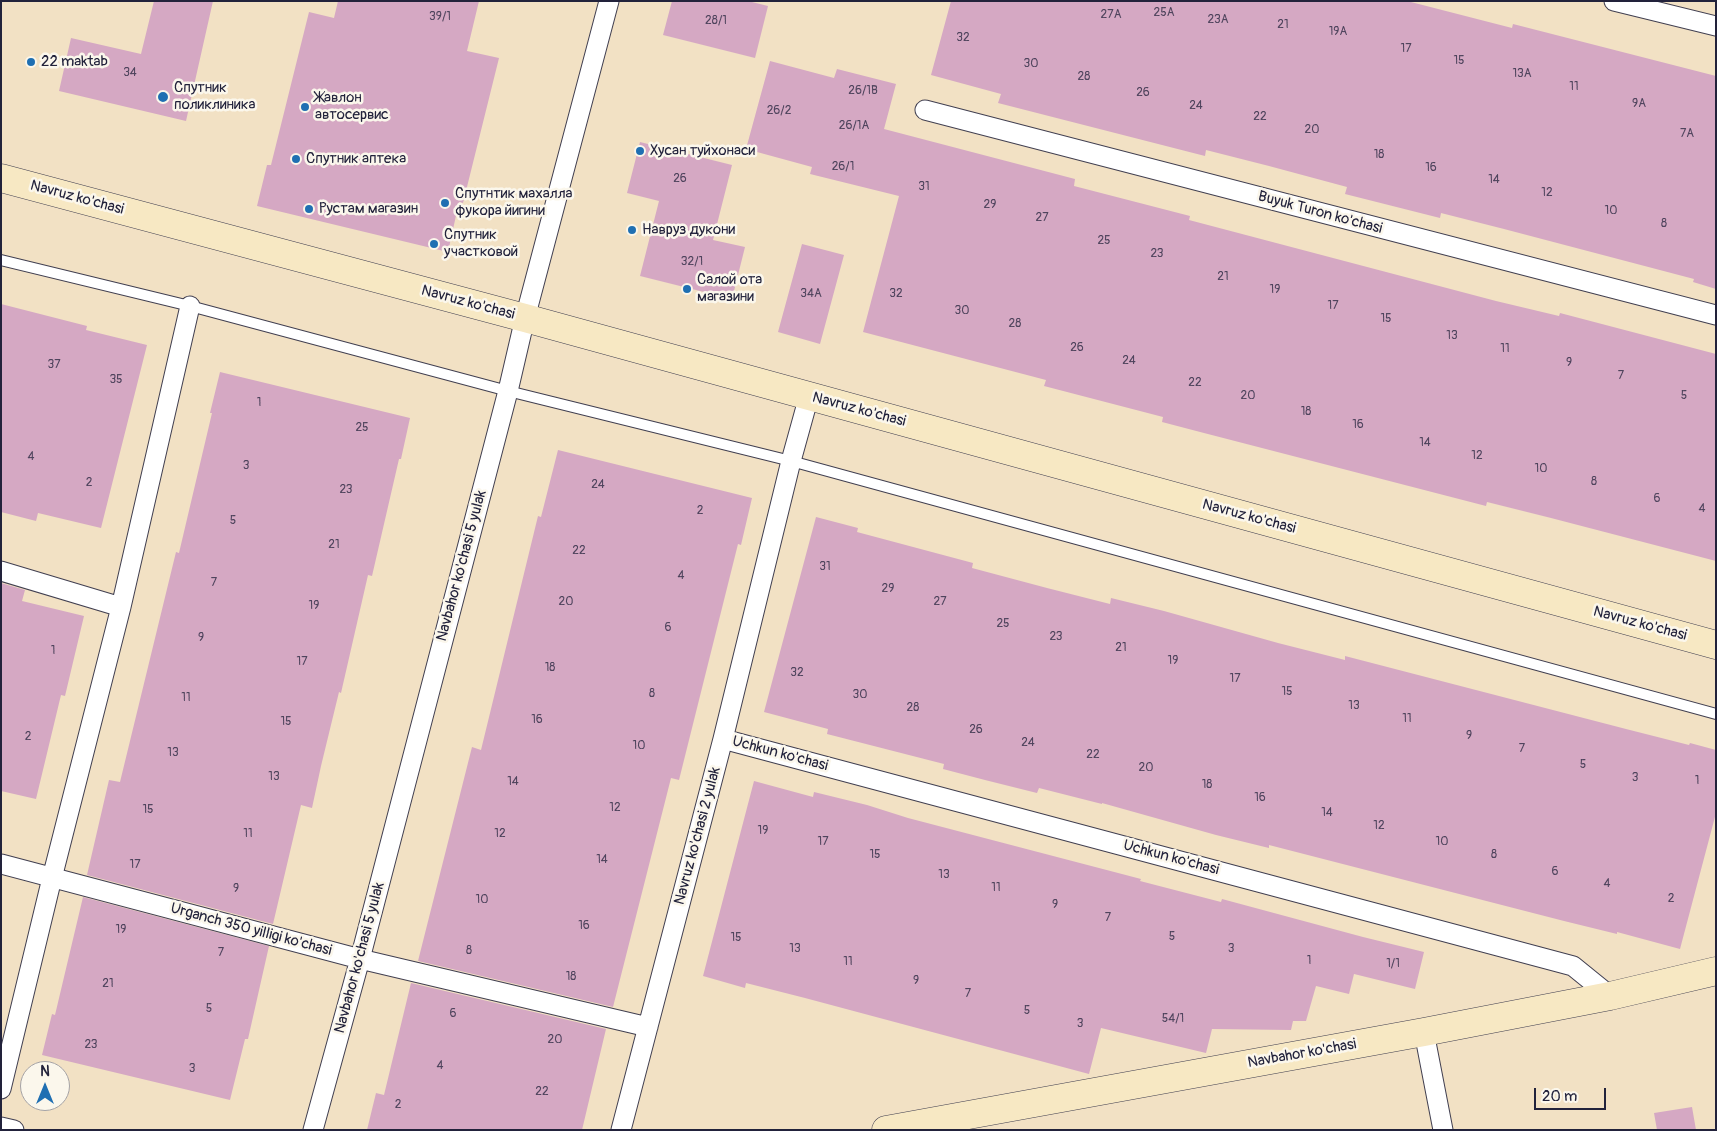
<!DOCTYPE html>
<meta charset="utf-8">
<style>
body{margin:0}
#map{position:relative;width:1717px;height:1131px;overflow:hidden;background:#f2e1c4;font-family:Pangolin,sans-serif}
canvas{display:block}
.frame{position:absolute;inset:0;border:2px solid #22223b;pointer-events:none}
.north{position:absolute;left:20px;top:1061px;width:50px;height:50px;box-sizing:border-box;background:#fbf7ec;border:1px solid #a4a2a5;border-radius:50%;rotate:0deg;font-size:14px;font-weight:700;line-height:20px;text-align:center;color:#22223b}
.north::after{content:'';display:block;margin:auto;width:18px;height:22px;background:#1f6fb2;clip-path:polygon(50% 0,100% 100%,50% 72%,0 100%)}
.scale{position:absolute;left:1534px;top:1088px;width:72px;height:22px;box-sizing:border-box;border:2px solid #22223b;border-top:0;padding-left:6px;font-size:15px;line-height:18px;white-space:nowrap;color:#22223b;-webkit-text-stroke:4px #fbf7ec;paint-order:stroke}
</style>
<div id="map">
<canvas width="1717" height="1131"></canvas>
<div class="frame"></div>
<div class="north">N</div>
<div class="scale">20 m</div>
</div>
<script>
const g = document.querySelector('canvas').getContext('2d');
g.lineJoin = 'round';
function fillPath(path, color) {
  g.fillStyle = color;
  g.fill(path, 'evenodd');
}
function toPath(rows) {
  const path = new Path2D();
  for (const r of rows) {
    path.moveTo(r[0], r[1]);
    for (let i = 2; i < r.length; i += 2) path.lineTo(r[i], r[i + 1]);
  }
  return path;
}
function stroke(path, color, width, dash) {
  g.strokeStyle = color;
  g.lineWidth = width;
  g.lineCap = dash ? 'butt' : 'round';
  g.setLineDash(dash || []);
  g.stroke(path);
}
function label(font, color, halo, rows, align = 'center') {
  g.font = font + ' Pangolin,sans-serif';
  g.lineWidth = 5;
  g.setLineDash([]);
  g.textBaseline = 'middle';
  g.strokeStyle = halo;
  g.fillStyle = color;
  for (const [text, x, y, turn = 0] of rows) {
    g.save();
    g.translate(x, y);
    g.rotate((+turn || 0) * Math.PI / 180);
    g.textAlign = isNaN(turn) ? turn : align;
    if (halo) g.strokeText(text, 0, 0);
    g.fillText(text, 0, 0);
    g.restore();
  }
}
fillPath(toPath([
 [154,1,213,1,186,121,59,91,71,38,141,54],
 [338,1,479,1,467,51,499,58,463,203,459,202,448,252,257,206,267,165,271,165,309,12,334,18],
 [672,1,748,1,768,6,755,58,663,35],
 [951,1,1407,1,1512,28,1513,24,1716,76,1716,289,1693,282,1694,279,1504,229,1441,213,1440,218,1345,194,1347,187,1269,166,1206,150,1205,156,998,103,1001,94,931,75],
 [770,61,834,78,837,69,896,84,884,129,1075,179,1074,186,1190,216,1189,220,1496,301,1559,316,1560,313,1716,354,1716,561,1551,518,1487,502,1486,506,1204,433,1162,422,1163,417,1044,386,1046,380,863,332,899,196,810,174,812,167,746,149],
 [640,142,732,165,713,240,745,247,732,299,640,276,659,201,627,193],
 [802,244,844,255,820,344,778,332],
 [1,304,87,326,86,330,147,345,101,528,38,513,36,521,1,512],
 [220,372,410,418,401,459,399,459,372,576,368,575,341,693,339,692,321,766,312,808,301,805,273,924,87,875,109,780,120,782,176,552,179,553,212,413,210,413],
 [558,450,752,498,741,545,738,544,679,780,671,778,613,1007,418,961,472,747,481,750,538,516,541,517],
 [816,517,858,528,857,532,973,563,972,568,1047,588,1110,604,1111,598,1164,611,1278,643,1345,660,1345,656,1626,729,1689,745,1690,743,1716,750,1716,813,1680,949,1617,932,1617,934,1564,921,1269,845,1269,848,1216,835,1102,803,1102,804,1039,788,1037,793,985,780,943,769,944,764,827,734,828,729,764,712],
 [1,583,25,590,22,601,84,616,65,696,61,695,36,799,1,791],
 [754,781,813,797,814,792,867,805,908,818,1141,879,1140,881,1221,902,1222,899,1363,937,1424,952,1415,989,1354,974,1349,994,1316,986,1306,1021,1293,1021,1291,1030,1212,1029,1206,1053,1101,1028,1089,1074,805,998,746,983,745,988,703,976],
 [83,897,269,946,248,1039,245,1039,230,1100,42,1055,52,1014,55,1015],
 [411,983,606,1029,582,1130,367,1130,376,1093,384,1095],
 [1692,1107,1696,1130,1657,1130,1654,1113]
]), '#d5a8c3');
const lane = toPath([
 [1,260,190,306,508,391,791,461,1716,714]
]);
const street = toPath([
 [1614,1,1716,26],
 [925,110,1716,315],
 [1,571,121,607],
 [723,739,1573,966,1610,996],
 [1,864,360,959,648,1027],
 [1424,1032,1443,1130],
 [1,1089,52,878,121,607,190,306],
 [1,1127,14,1130],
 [313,1130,360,959,508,391,525,318,609,1],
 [621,1130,723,739,791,461,809,396]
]);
const secondary = toPath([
 [1,178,525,318,1716,645],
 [886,1130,1424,1032,1610,996,1716,971]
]);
stroke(lane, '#413f50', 12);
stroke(street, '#413f50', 21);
stroke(secondary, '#413f50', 29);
stroke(lane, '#fff', 10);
stroke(street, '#fff', 19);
stroke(secondary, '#f7e8c3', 28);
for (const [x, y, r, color] of [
 [31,62,5,"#1f6fb2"],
 [163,97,6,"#1f6fb2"],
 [305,107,5,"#1f6fb2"],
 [640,151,5,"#1f6fb2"],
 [296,159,5,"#1f6fb2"],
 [445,203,5,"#1f6fb2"],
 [309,209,5,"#1f6fb2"],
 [632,230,5,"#1f6fb2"],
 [434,244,5,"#1f6fb2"],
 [687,289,5,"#1f6fb2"]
]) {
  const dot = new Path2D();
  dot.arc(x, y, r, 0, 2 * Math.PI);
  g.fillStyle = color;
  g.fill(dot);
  stroke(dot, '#fbf7ec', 2);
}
label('12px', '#4f445d', null, [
 ["25A",1164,13],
 ["27A",1111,15],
 ["39/1",440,17],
 ["23A",1218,20],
 ["28/1",716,21],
 ["21",1283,25],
 ["19A",1338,32],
 ["32",963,38],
 ["17",1406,49],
 ["15",1459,61],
 ["30",1031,64],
 ["34",130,73],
 ["13A",1522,74],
 ["28",1084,77],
 ["11",1574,87],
 ["26/1B",863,91],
 ["26",1143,93],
 ["9A",1639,104],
 ["24",1196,106],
 ["26/2",779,111],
 ["22",1260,117],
 ["26/1A",854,126],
 ["20",1312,130],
 ["7A",1687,134],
 ["18",1379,155],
 ["26/1",843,167],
 ["16",1431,168],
 ["26",680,179],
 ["14",1494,180],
 ["31",924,187],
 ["12",1547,193],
 ["29",990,205],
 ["10",1611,211],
 ["27",1042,218],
 ["8",1664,224],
 ["25",1104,241],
 ["23",1157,254],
 ["32/1",692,262],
 ["21",1223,277],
 ["19",1275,290],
 ["34A",811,294],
 ["32",896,294],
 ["17",1333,306],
 ["30",962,311],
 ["15",1386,319],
 ["28",1015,324],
 ["13",1452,336],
 ["26",1077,348],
 ["11",1505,349],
 ["24",1129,361],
 ["9",1569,363],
 ["37",54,365],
 ["7",1621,376],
 ["35",116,380],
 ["22",1195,383],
 ["20",1248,396],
 ["5",1684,396],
 ["1",259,403],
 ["18",1306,412],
 ["16",1358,425],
 ["25",362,428],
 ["14",1425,443],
 ["12",1477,456],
 ["4",31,457],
 ["3",246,466],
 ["10",1541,469],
 ["8",1594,482],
 ["2",89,483],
 ["24",598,485],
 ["23",346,490],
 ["6",1657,499],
 ["4",1702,509],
 ["2",700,511],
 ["5",233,521],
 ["21",334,545],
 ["22",579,551],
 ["31",825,567],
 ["4",681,576],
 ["7",214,583],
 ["29",888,589],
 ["20",566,602],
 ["27",940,602],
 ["19",314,606],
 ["25",1003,624],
 ["6",668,628],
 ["23",1056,637],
 ["9",201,638],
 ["21",1121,648],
 ["1",53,651],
 ["19",1173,661],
 ["17",302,662],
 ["18",550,668],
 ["32",797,673],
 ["17",1235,679],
 ["15",1287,692],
 ["8",652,694],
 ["30",860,695],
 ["11",186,698],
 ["13",1354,706],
 ["28",913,708],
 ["11",1407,719],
 ["16",537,720],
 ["15",286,722],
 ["26",976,730],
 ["9",1469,736],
 ["2",28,737],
 ["24",1028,743],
 ["10",639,746],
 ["7",1522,749],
 ["13",173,753],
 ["22",1093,755],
 ["5",1583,765],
 ["20",1146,768],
 ["13",274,777],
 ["3",1635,778],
 ["1",1697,781],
 ["14",513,782],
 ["18",1207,785],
 ["16",1260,798],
 ["12",615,808],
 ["15",148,810],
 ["14",1327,813],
 ["12",1379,826],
 ["19",763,831],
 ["11",248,834],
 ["12",500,834],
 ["17",823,842],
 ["10",1442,842],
 ["15",875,855],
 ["8",1494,855],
 ["14",602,860],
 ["17",135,865],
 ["6",1555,872],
 ["13",944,875],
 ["4",1607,884],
 ["11",996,888],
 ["9",236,889],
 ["2",1671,899],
 ["10",482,900],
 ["9",1055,905],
 ["7",1108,918],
 ["16",584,926],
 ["19",121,930],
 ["5",1172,937],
 ["15",736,938],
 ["13",795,949],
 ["3",1231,949],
 ["8",469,951],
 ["7",221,953],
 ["1",1309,961],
 ["11",848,962],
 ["1/1",1393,964],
 ["18",571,977],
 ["9",916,981],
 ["21",108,984],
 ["7",968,994],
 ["5",209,1009],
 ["5",1027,1011],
 ["6",453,1014],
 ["54/1",1173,1019],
 ["3",1080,1024],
 ["20",555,1040],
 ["23",91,1045],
 ["4",440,1066],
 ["3",192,1069],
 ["22",542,1092],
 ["2",398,1105]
]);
label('15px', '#22223b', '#fbf7ec', [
 ["22 maktab",41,62],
 ["Спутник",174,88],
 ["поликлиника",174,105],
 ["Жавлон",315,98],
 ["автосервис",315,115],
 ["Хусан туйхонаси",650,151],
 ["Спутник аптека",306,159],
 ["Спутнтик махалла",455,194],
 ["фукора йигини",455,211],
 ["Рустам магазин",319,209],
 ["Навруз дукони",642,230],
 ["Спутник",444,235],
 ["участковой",444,252],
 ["Салой ота",697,280],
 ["магазини",697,297]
], 'left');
label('15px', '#22223b', '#fbf7ec', [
 ["Navruz ko'chasi",77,198,15],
 ["Buyuk Turon ko'chasi",1320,213,15],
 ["Navruz ko'chasi",468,303,15],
 ["Navruz ko'chasi",859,410,15],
 ["Navruz ko'chasi",1249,517,15],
 ["Navbahor ko'chasi 5 yulak",462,566,-75],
 ["Navruz ko'chasi",1640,624,15],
 ["Uchkun ko'chasi",780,754,15],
 ["Navruz ko'chasi 2 yulak",698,836,-75],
 ["Uchkun ko'chasi",1171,858,15],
 ["Urganch 350 yilligi ko'chasi",251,930,15],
 ["Navbahor ko'chasi 5 yulak",360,958,-75],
 ["Navbahor ko'chasi",1302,1054,-10]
]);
</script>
